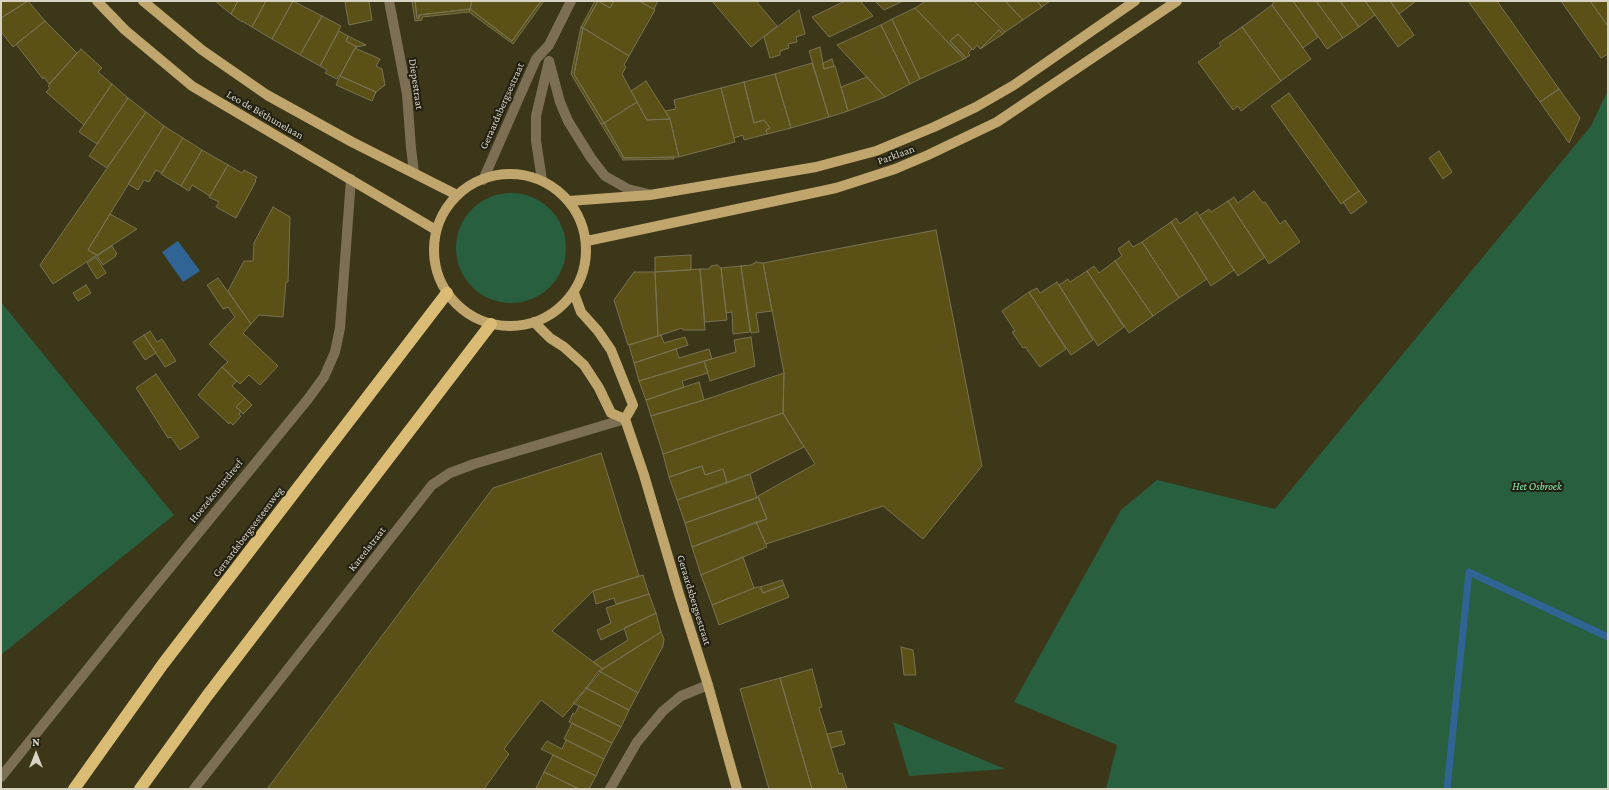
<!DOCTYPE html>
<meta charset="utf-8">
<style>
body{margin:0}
#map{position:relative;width:1609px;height:790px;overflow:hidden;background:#3d371a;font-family:"Crimson Pro",serif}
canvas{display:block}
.frame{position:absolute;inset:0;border:2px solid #d7d4c3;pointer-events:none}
.north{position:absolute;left:16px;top:734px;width:40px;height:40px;-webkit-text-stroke:3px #211f12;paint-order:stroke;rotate:0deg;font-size:11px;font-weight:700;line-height:16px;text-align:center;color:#d7d4c3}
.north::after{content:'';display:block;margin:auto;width:14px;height:18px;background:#d7d4c3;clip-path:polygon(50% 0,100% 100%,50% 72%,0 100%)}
</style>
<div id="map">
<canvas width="1609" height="790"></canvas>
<div class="frame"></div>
<div class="north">N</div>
</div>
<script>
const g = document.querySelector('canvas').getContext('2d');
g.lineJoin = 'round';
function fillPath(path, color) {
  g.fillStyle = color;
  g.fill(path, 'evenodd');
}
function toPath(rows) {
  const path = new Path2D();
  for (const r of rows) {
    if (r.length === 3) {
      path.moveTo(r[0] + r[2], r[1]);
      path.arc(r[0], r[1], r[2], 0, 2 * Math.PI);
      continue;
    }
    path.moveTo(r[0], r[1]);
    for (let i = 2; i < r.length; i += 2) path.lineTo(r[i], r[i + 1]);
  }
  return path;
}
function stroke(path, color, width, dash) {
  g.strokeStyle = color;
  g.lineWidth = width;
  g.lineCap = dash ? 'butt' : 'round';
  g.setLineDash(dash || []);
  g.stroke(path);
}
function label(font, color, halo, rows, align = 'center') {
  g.font = font + ' "Crimson Pro",serif';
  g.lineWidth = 4;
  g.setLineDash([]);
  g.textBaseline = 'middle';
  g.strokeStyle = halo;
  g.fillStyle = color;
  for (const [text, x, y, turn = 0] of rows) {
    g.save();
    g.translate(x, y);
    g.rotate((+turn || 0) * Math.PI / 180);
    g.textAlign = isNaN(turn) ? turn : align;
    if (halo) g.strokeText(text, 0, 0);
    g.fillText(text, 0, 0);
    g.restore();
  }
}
fillPath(toPath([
 [1608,90,1608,789,1106,789,1117,745,1014,702,1121,510,1157,480,1275,509,1591,126],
 [511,248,55],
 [1,302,174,515,1,655],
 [893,722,1005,769,909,776]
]), '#285f3e');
fillPath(toPath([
 [178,241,200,271,183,282,162,252]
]), '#2f6494');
stroke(toPath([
 [1447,789,1469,572,1608,637]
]), '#2f6494', 7);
const building = toPath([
 [1,1,28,1,1,18,1,1],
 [28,1,45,21,13,47,2,33,1,34,1,18,28,1],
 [215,1,238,1,231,14,215,1],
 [238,1,266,1,252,27,242,21,242,22,231,14,238,1],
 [266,1,293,1,272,39,252,27,266,1],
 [293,1,322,16,300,55,272,39,293,1],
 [353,1,369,1,372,20,349,25,345,2,353,1],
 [412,1,415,1,417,18,419,18,419,15,470,9,469,12,422,17,422,20,415,21,412,1],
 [415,1,472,1,470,9,419,15,419,18,417,18,415,1],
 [472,1,541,1,512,41,470,9,472,1],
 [541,1,544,1,513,44,469,12,470,9,512,41,541,1],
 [595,1,614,1,610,8,598,1,583,28,581,27,595,1],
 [598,1,610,8,614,1,639,1,655,10,629,56,583,28,598,1],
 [639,1,658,1,654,9,639,1],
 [712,1,756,1,777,26,751,47,712,1],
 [845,1,860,1,873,16,829,37,812,17,845,1],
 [875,1,903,1,884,10,875,1],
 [926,1,974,1,1005,32,1003,34,999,30,980,49,977,45,973,50,958,34,950,41,966,58,964,59,915,8,926,1],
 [974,1,1005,1,1023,20,1005,32,974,1],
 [1005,1,1037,1,1042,7,1023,20,1005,1],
 [1037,1,1050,1,1042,7,1037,1],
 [1274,1,1293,1,1318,37,1303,48,1272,5,1274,1],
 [1293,1,1316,1,1343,38,1327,49,1293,1],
 [1316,1,1340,1,1359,27,1343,38,1316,1],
 [1340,1,1365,1,1375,15,1359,27,1340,1],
 [1365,1,1390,1,1414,35,1398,47,1365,1],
 [1390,1,1415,1,1415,2,1399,14,1390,1],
 [1468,1,1497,1,1559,89,1540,102,1468,1],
 [1561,1,1590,1,1608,26,1608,54,1601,58,1561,1],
 [1590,1,1608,1,1608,26,1590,1],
 [1272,5,1311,59,1281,81,1242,27,1272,5],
 [915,8,964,59,920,79,892,19,915,8],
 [799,10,805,34,796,37,797,42,788,44,789,48,780,51,780,55,770,58,764,37,799,10],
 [322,16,341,26,320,66,300,55,322,16],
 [892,19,920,79,910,84,881,25,892,19],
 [45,21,77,53,49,84,44,77,43,79,16,44,45,21],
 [881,25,910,84,885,97,837,45,881,25],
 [581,27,583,28,574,74,604,123,601,124,571,74,581,27],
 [1242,27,1281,81,1241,111,1238,106,1233,110,1198,62,1221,46,1219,43,1242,27],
 [583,28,629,56,624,65,626,67,622,74,637,102,604,123,574,74,583,28],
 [999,30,1003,34,980,49,999,30],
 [339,31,348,36,346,41,357,47,355,48,340,76,338,76,337,79,325,73,327,70,320,66,339,31],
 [958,34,972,49,968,53,970,55,966,58,950,41,958,34],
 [348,36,366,45,357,47,346,41,348,36],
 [820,47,824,69,835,66,848,111,829,117,809,51,820,47],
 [355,48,380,59,376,66,382,69,385,85,376,92,340,76,355,48],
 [81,49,102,68,98,72,112,84,84,125,46,92,50,88,48,86,81,49],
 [832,59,834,66,824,69,823,63,832,59],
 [812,63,829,117,791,128,775,74,812,63],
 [775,74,791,128,767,134,766,130,770,128,764,120,754,123,744,82,775,74],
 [340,76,376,92,372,101,336,85,340,76],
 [867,77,885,97,848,111,841,87,867,77],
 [646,81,665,111,670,119,647,120,631,91,646,81],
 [744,82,754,123,764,120,770,128,766,130,767,134,744,140,743,135,734,138,721,88,744,82],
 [112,84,128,98,97,144,79,132,112,84],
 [721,88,735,142,679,157,670,119,665,111,676,109,674,100,721,88],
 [1559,89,1580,118,1569,143,1540,102,1559,89],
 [1289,93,1359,191,1341,204,1271,106,1289,93],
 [128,98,146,112,107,168,89,156,128,98],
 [637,102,647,120,670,119,679,157,624,158,604,123,637,102],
 [146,112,164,126,88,250,97,255,53,284,40,265,146,112],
 [604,123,624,158,674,157,674,159,623,160,601,124,604,123],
 [164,126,183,138,162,173,156,170,149,182,144,180,138,190,128,184,164,126],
 [183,138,202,150,181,186,161,174,183,138],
 [202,150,228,165,210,196,192,185,189,191,181,186,202,150],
 [1439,151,1452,172,1443,179,1429,158,1439,151],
 [228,165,242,173,244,170,257,177,255,180,256,181,236,218,216,207,219,202,209,197,228,165],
 [1254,191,1263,203,1265,202,1280,224,1285,220,1300,242,1269,264,1228,201,1234,197,1238,203,1254,191],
 [1359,191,1367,202,1351,214,1343,202,1359,191],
 [1228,201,1265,257,1238,276,1199,216,1209,209,1211,212,1228,201],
 [273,207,290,217,290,219,288,282,286,282,283,317,259,315,251,324,228,291,244,261,253,261,254,243,273,207],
 [1197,212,1234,270,1211,286,1171,222,1176,218,1180,224,1197,212],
 [110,214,137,229,97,255,88,250,110,214],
 [1171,222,1207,279,1179,298,1142,242,1171,222],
 [936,230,982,466,923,539,883,506,766,544,756,522,767,519,758,496,815,464,783,413,784,373,763,263,936,230],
 [1129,241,1133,247,1142,242,1179,298,1153,316,1115,261,1122,256,1118,249,1129,241],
 [112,246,117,254,115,255,116,256,103,265,97,256,112,246],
 [691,255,691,270,655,272,655,257,691,255],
 [96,257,106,273,97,279,87,263,96,257],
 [1115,261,1153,316,1129,333,1087,271,1094,266,1099,273,1115,261],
 [756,262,763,263,772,311,756,313,759,332,751,333,741,266,751,265,756,262],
 [717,265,721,268,727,320,705,322,700,269,709,269,711,266,717,265],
 [741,266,750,332,733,334,732,312,726,313,721,268,741,266],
 [700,269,705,330,683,330,682,328,658,336,655,272,700,269],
 [1087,271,1124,327,1098,346,1059,285,1068,279,1070,282,1087,271],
 [634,272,655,272,658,336,628,345,614,300,634,272],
 [218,278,251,324,243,333,278,366,260,385,249,375,240,384,222,367,228,362,209,344,235,317,228,307,223,309,207,285,218,278],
 [1057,282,1093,340,1071,355,1029,292,1037,288,1040,293,1057,282],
 [86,285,91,293,78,301,73,293,86,285],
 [1029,292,1066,349,1040,367,1025,347,1023,348,1012,332,1015,331,1002,311,1029,292],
 [150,331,157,342,162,339,176,361,165,367,144,335,150,331],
 [144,335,156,353,145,360,133,342,144,335],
 [661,335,664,343,685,337,688,345,634,363,629,345,661,335],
 [751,337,755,366,710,381,704,361,736,352,734,340,751,337],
 [676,349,679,358,709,349,712,359,639,381,634,363,676,349],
 [704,361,708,373,682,381,684,387,646,400,639,381,704,361],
 [222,367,237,381,232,386,245,398,236,407,241,411,239,414,241,416,233,425,230,422,229,424,198,395,222,367],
 [784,373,783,413,663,454,651,416,704,400,784,373],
 [156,374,199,437,180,450,171,437,168,438,136,388,156,374],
 [699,382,704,400,651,416,646,400,699,382],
 [245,398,252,405,243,414,236,407,245,398],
 [783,413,804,447,750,474,727,483,723,469,705,475,702,466,669,477,663,454,783,413],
 [601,453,639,576,593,591,552,631,603,669,563,717,541,700,504,749,509,754,484,789,267,789,493,488,601,453],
 [702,466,705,475,723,469,727,483,677,500,669,477,702,466],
 [750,474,757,498,685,523,677,500,750,474],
 [758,497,767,519,692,547,685,523,758,497],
 [756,522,767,547,701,575,692,547,756,522],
 [743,557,754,588,712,605,701,575,743,557],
 [643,575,649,594,616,604,614,598,596,604,593,591,643,575],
 [782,580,784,585,763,593,760,587,782,580],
 [784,585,789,597,719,625,712,605,757,587,760,587,763,593,784,585],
 [649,594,656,613,601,640,597,630,611,623,606,608,649,594],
 [656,613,661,632,603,669,593,662,628,640,624,628,656,613],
 [661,632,664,639,663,646,638,693,599,671,661,632],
 [901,647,913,650,916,675,904,675,901,647],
 [812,669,822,707,819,708,827,734,839,774,842,773,847,789,812,789,780,678,812,669],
 [599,671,638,693,629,710,586,688,599,671],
 [780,678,812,789,769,789,740,689,780,678],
 [586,688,629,710,621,727,573,703,586,688],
 [579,706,621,727,612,743,569,722,573,713,575,714,579,706],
 [572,723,612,743,604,759,564,739,572,723],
 [841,731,845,744,831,748,827,734,841,731],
 [566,740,604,759,596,776,541,749,547,741,562,749,566,740],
 [553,755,596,776,589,789,579,789,544,772,553,755],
 [544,772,579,789,538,789,536,788,544,772]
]);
fillPath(building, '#5b5117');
stroke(building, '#787253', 1);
stroke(toPath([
 [389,1,407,94,411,148,414,172],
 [549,61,560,102,568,121,591,158,605,176,628,189,648,194],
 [483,180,536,59,549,45,571,1],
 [542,180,536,141,536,116,549,61],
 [1,777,132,614,308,399,324,377,335,352,340,328,351,179],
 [194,789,432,485,450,473,474,464,625,419],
 [610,789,637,742,663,711,681,696,708,685]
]), '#7c6f54', 10);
stroke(toPath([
 [97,1,125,30,192,86,436,230],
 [143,1,202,50,267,95,352,142,457,195],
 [510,250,76],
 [569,201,650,195,816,167,876,151,934,127,976,107,1014,85,1135,1],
 [587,241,836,188,895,169,928,155,997,122,1177,1],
 [574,293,581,312,598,331,611,350,633,405,625,419,644,475,679,594,708,685,737,789],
 [534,322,550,338,564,347,584,365,599,388,611,413,625,419]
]), '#c0a66c', 10);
stroke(toPath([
 [74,789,163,664,447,293],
 [140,789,207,696,491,324]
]), '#dabc75', 12);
label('11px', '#d7d4c3', '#211f12', [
 ["Diepestraat",416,84,82],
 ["Geraardsbergsestraat",502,106,-66],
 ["Leo de Béthunelaan",265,115,30],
 ["Parklaan",896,155,-20],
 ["Hoezekouterdreef",216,491,-51],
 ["Geraardsbergsesteenweg",248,532,-53],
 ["Kareelstraat",367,549,-52],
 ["Geraardsbergsestraat",694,600,73]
]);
label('italic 11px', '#8aebae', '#211f12', [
 ["Het Osbroek",1537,487]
]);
</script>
